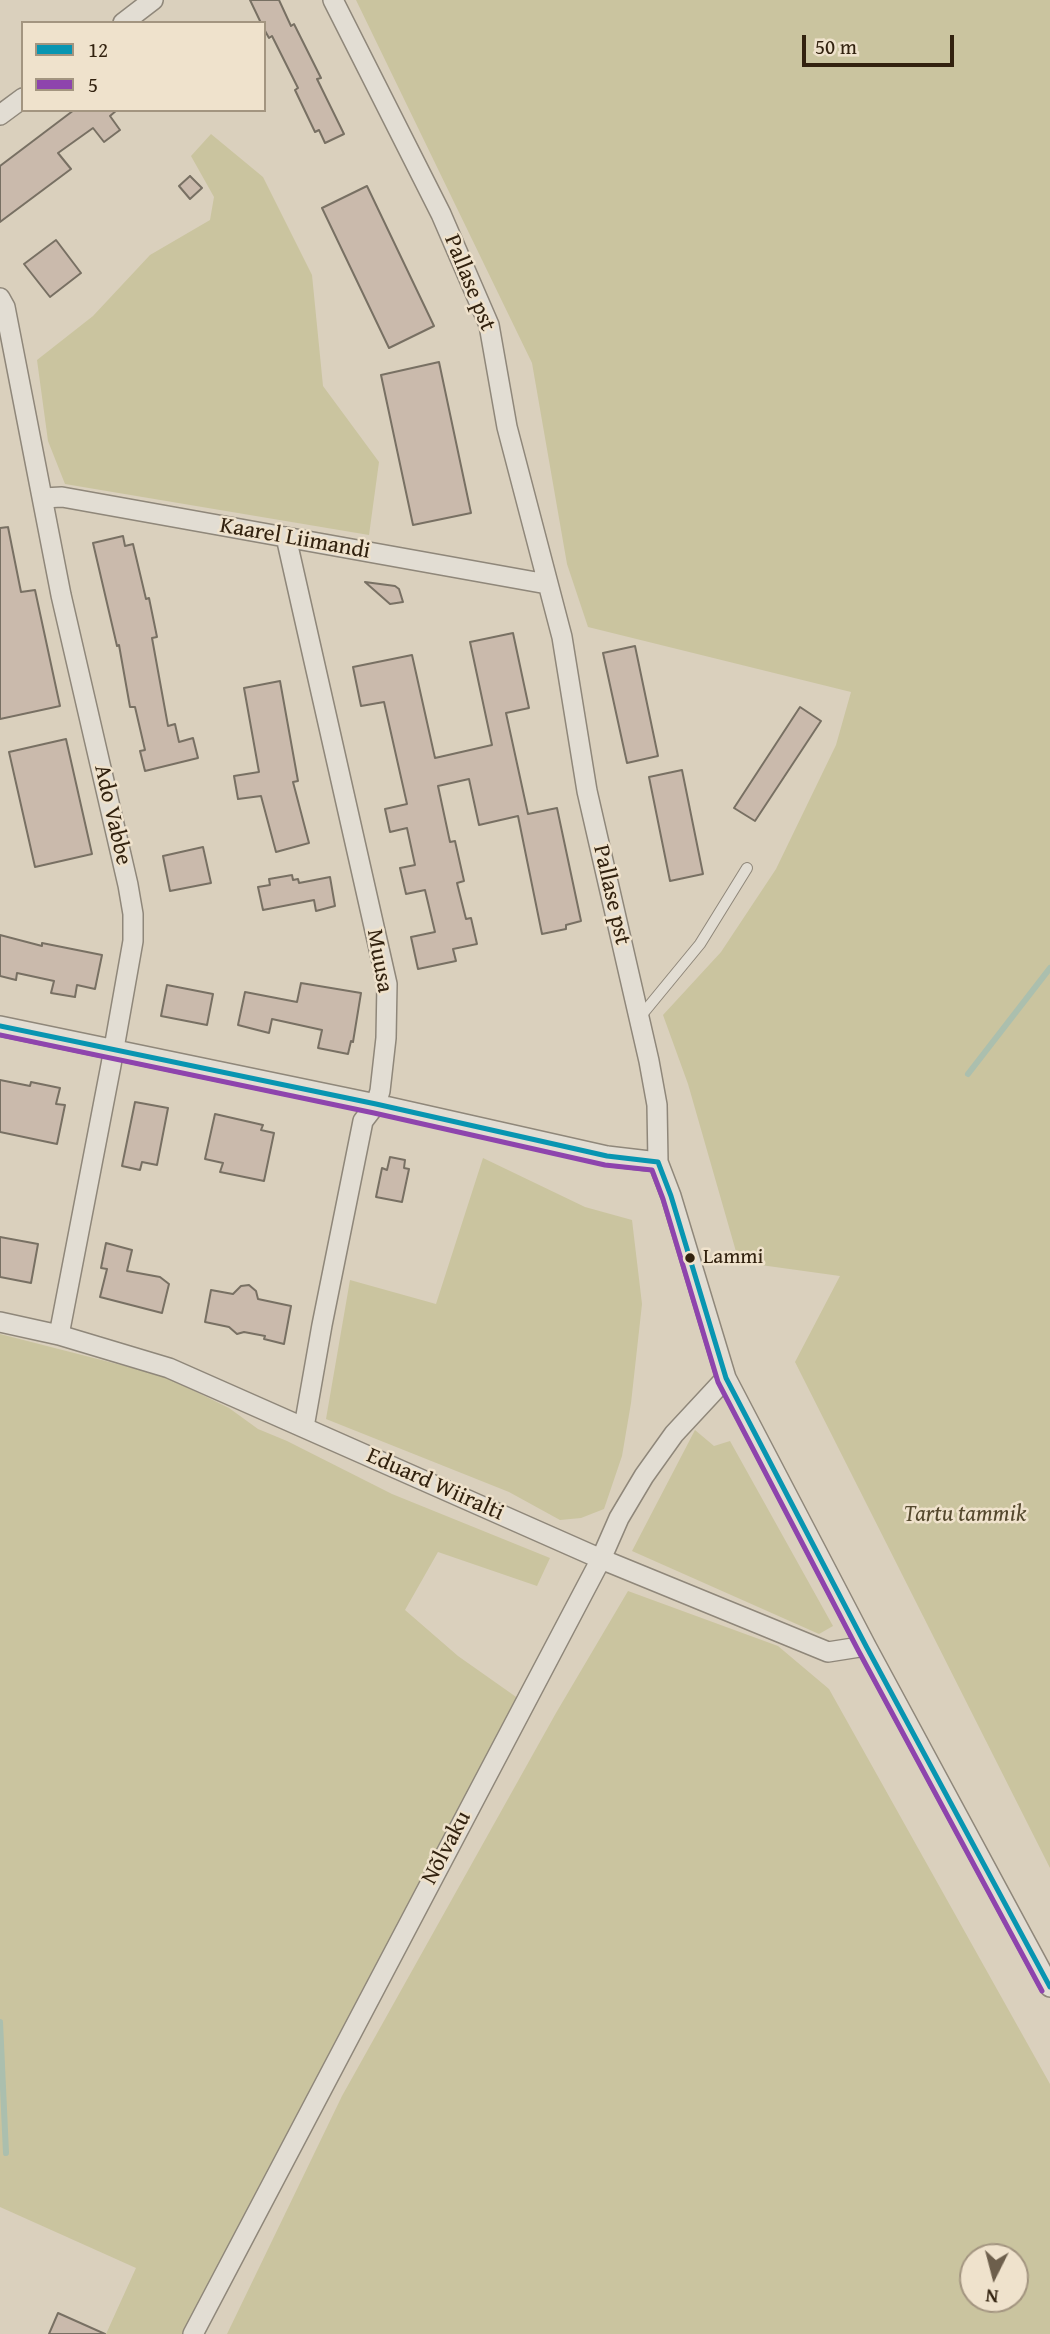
<!DOCTYPE html>
<meta charset="utf-8">
<style>
body{margin:0}
#map{position:relative;width:1050px;height:2334px;overflow:hidden;background:#dad0bd;font-family:"Gentium Book Plus",serif}
canvas{display:block}
.legend{position:absolute;left:21px;top:21px;width:245px;height:91px;box-sizing:border-box;background:#efe2cc;border:2px solid #a39580;margin:0;padding:9px 12px;list-style:none;font-size:21px;color:#32220f}
.legend li{display:flex;align-items:center;gap:14px;height:35px}
.legend b{width:35px;border:2px solid #a39580}
.north{position:absolute;left:959px;top:2243px;width:70px;height:70px;box-sizing:border-box;background:#efe2cc;border:2px solid #a39580;border-radius:50%;rotate:186deg;font-size:19px;font-weight:700;line-height:28px;text-align:center;color:#32220f}
.north::after{content:'';display:block;margin:auto;width:24px;height:32px;background:#6d5f4c;clip-path:polygon(50% 0,100% 100%,50% 72%,0 100%)}
.scale{position:absolute;left:802px;top:35px;width:152px;height:32px;box-sizing:border-box;border:4px solid #32220f;border-top:0;padding-left:9px;font-size:21px;line-height:24px;white-space:nowrap;color:#32220f;-webkit-text-stroke:5px #efe2cc;paint-order:stroke}
</style>
<div id="map">
<canvas width="1050" height="2334"></canvas>
<ul class="legend">
<li><b style="height:9px;background:#0895b1"></b>12</li>
<li><b style="height:9px;background:#8e44ad"></b>5</li>
</ul>
<div class="north">N</div>
<div class="scale">50 m</div>
</div>
<script>
const g = document.querySelector('canvas').getContext('2d');
g.lineJoin = 'round';
function fillPath(path, color) {
  g.fillStyle = color;
  g.fill(path, 'evenodd');
}
function toPath(rows) {
  const path = new Path2D();
  for (const r of rows) {
    path.moveTo(r[0], r[1]);
    for (let i = 2; i < r.length; i += 2) path.lineTo(r[i], r[i + 1]);
  }
  return path;
}
function stroke(path, color, width, dash) {
  g.strokeStyle = color;
  g.lineWidth = width;
  g.lineCap = dash ? 'butt' : 'round';
  g.setLineDash(dash || []);
  g.stroke(path);
}
function label(font, color, halo, rows, align = 'center') {
  g.font = font + ' "Gentium Book Plus",serif';
  g.lineWidth = 5;
  g.setLineDash([]);
  g.textBaseline = 'middle';
  g.strokeStyle = halo;
  g.fillStyle = color;
  for (const [text, x, y, turn = 0] of rows) {
    g.save();
    g.translate(x, y);
    g.rotate((+turn || 0) * Math.PI / 180);
    g.textAlign = isNaN(turn) ? turn : align;
    if (halo) g.strokeText(text, 0, 0);
    g.fillText(text, 0, 0);
    g.restore();
  }
}
fillPath(toPath([
 [356,0,1050,0,1050,1868,795,1362,840,1276,739,1262,688,1084,663,1015,721,952,776,869,836,745,851,692,588,627,567,564,532,363],
 [211,134,263,177,312,275,323,386,379,462,369,535,65,484,48,441,37,360,93,316,150,255,210,220,214,197,191,156],
 [483,1158,585,1207,632,1220,642,1304,631,1403,622,1456,604,1509,581,1518,560,1520,509,1492,326,1419,350,1280,436,1304],
 [0,1334,164,1376,229,1408,258,1429,287,1441,392,1494,550,1558,537,1586,438,1552,405,1610,458,1656,519,1699,191,2334,106,2334,136,2268,0,2207],
 [695,1430,714,1446,730,1441,833,1626,819,1634,632,1551],
 [628,1591,778,1646,829,1689,1050,2084,1050,2334,227,2334,342,2096,556,1713],
 [973,2257,1015,2257,1015,2299,973,2299]
]), '#cac49f');
stroke(toPath([
 [968,1074,1050,968],
 [0,2022,6,2153]
]), '#abbfae', 6);
const building = toPath([
 [250,0,279,0,291,26,294,24,321,78,317,79,344,134,325,143,319,130,315,132,295,90,298,88,272,36,269,38,264,29,264,23,261,23,250,0],
 [74,110,117,110,110,116,120,130,104,142,93,128,58,153,71,169,0,222,0,166,74,110],
 [190,176,202,188,190,199,179,186,190,176],
 [367,186,434,326,389,348,322,208,367,186],
 [56,240,81,273,50,297,24,264,56,240],
 [439,362,471,513,413,525,381,375,439,362],
 [8,527,21,592,35,590,60,706,0,719,0,528,8,527],
 [123,536,125,546,133,544,146,599,149,598,157,637,152,638,168,726,175,724,179,742,193,738,198,758,145,771,140,751,145,750,135,707,130,707,119,645,117,646,93,543,123,536],
 [365,582,395,586,399,589,403,602,390,604,365,582],
 [513,633,529,708,506,713,528,814,557,808,581,921,566,925,566,929,542,934,518,816,479,825,469,779,438,786,450,842,455,841,464,881,457,883,466,919,471,918,477,944,453,949,456,961,418,969,411,937,435,932,425,890,406,894,400,868,415,865,407,828,390,832,385,809,407,804,384,702,361,706,353,667,412,655,435,758,492,745,470,642,513,633],
 [635,646,658,756,627,763,603,653,635,646],
 [280,681,298,781,293,782,309,843,276,852,261,796,238,799,234,776,259,772,244,688,280,681],
 [800,707,821,721,755,821,734,808,800,707],
 [66,739,92,854,35,867,9,752,66,739],
 [682,770,703,874,670,881,649,777,682,770],
 [203,847,211,883,170,891,163,856,203,847],
 [292,875,293,880,298,879,299,883,330,877,335,906,316,911,314,900,263,910,258,887,270,885,269,879,292,875],
 [0,935,42,946,42,943,102,955,95,989,77,985,75,997,51,993,54,981,17,973,16,980,0,976,0,935],
 [301,983,361,993,353,1042,351,1041,348,1054,318,1048,322,1030,272,1019,269,1033,238,1025,245,992,297,1002,301,983],
 [167,985,213,994,207,1025,161,1016,167,985],
 [0,1080,30,1086,31,1082,60,1088,56,1104,65,1105,57,1144,0,1132,0,1080],
 [135,1102,168,1108,157,1165,142,1162,140,1170,122,1166,135,1102],
 [215,1114,263,1125,261,1130,274,1133,264,1181,220,1172,223,1163,205,1159,215,1114],
 [390,1157,405,1160,404,1168,409,1169,402,1202,376,1197,382,1168,387,1170,390,1157],
 [0,1237,38,1244,31,1283,0,1277,0,1237],
 [106,1243,132,1250,127,1271,160,1277,169,1284,162,1313,100,1297,107,1269,101,1268,106,1243],
 [249,1285,256,1291,258,1299,291,1306,284,1344,264,1339,265,1336,244,1332,237,1334,229,1327,205,1322,211,1290,233,1294,241,1286,249,1285],
 [58,2313,105,2334,49,2334,58,2313]
]);
fillPath(building, '#cabaac');
stroke(building, '#787063', 2);
const service = toPath([
 [640,1017,700,944,747,868]
]);
const minor = toPath([
 [333,0,441,214,489,325,507,427,562,637,587,791,649,1061,657,1105,658,1162,671,1196,726,1378,866,1646,1050,1987],
 [123,23,153,0],
 [0,115,23,98],
 [0,298,5,307,61,595,128,885,133,914,133,941,111,1065,59,1335],
 [43,498,62,497,547,584],
 [286,537,387,984,386,1038,380,1091,376,1104,363,1121,322,1325,304,1427],
 [0,1026,376,1104,607,1156,658,1162],
 [0,1322,59,1335,169,1368,601,1559,828,1652,866,1646],
 [193,2334,601,1559,619,1518,644,1476,674,1434,726,1378]
]);
stroke(service, '#8f877a', 12);
stroke(minor, '#8f877a', 22);
stroke(service, '#e2ddd3', 10);
stroke(minor, '#e2ddd3', 19);
stroke(toPath([
 [0,1026,376,1104,607,1156,658,1162],
 [658,1162,671,1196,726,1378,866,1646,1050,1987]
]), '#0895b1', 5);
stroke(toPath([
 [0,1035,374,1113,605,1165,652,1170,663,1199,718,1382,858,1650,1042,1991]
]), '#8e44ad', 5);
for (const [x, y, r, color] of [
 [690,1258,6,"#32220f"]
]) {
  const dot = new Path2D();
  dot.arc(x, y, r, 0, 2 * Math.PI);
  g.fillStyle = color;
  g.fill(dot);
  stroke(dot, '#efe2cc', 2.5);
}
label('21px', '#32220f', '#efe2cc', [
 ["Lammi",703,1258]
], 'left');
label('23px', '#32220f', '#efe2cc', [
 ["Pallase pst",469,283,68],
 ["Kaarel Liimandi",295,539,10],
 ["Ado Vabbe",112,815,77],
 ["Pallase pst",611,895,77],
 ["Muusa",379,961,80],
 ["Eduard Wiiralti",435,1485,24],
 ["Nõlvaku",447,1848,-62]
]);
label('italic 23px', '#54482d', '#efe2cc', [
 ["Tartu tammik",965,1515]
]);
</script>
